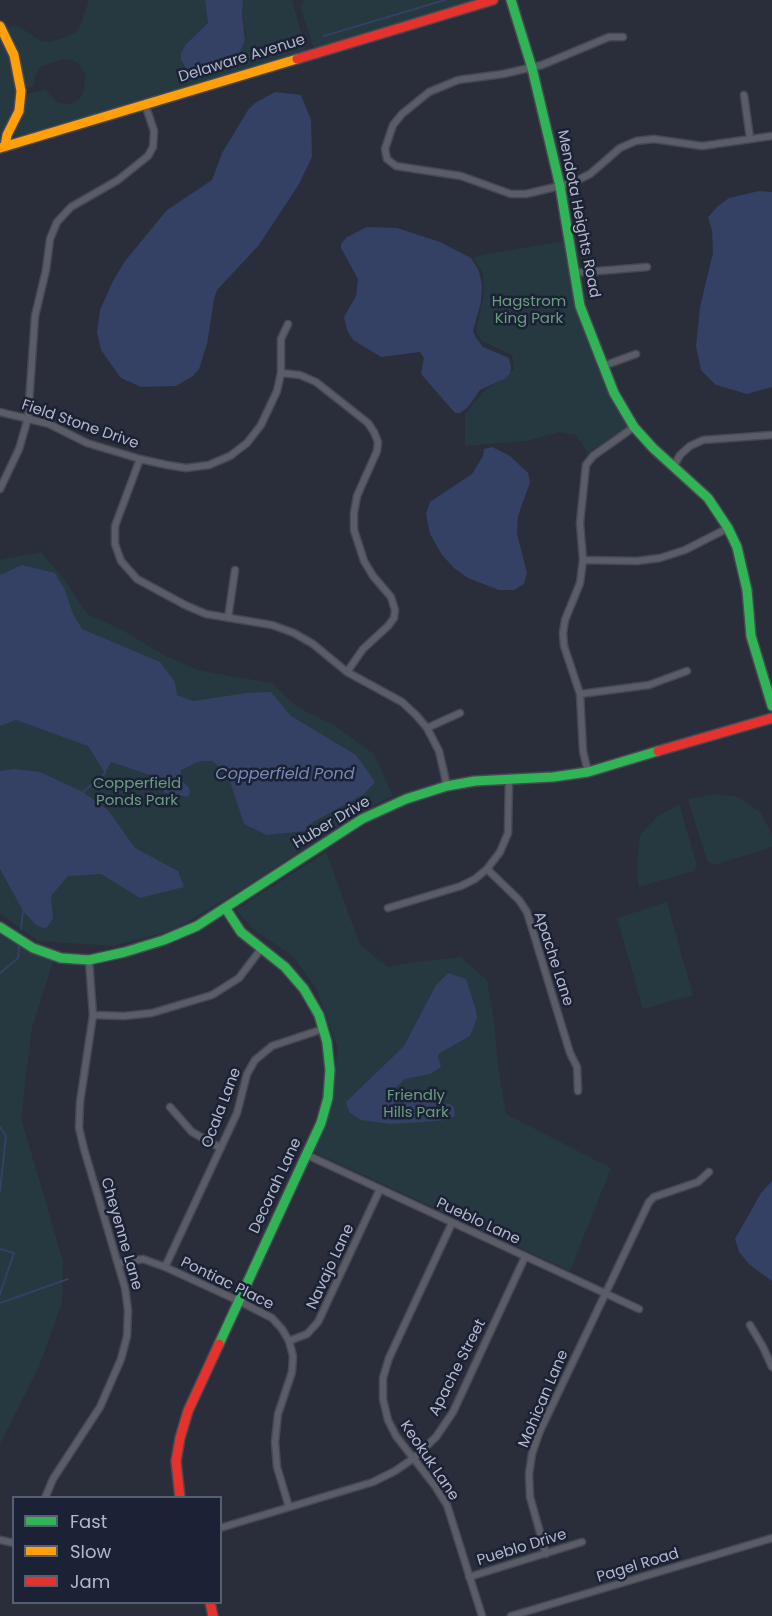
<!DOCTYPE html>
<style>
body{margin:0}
#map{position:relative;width:772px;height:1616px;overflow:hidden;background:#292e3a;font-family:Poppins,sans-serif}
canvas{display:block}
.legend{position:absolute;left:12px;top:1496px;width:210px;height:108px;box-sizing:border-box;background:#1c2235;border:2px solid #585e71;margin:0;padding:8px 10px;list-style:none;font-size:18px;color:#b3b8cb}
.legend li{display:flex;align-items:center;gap:12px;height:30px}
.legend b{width:30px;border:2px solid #585e71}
</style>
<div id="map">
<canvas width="772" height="1616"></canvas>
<ul class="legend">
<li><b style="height:8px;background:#30b455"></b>Fast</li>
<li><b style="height:8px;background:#ff9f0a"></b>Slow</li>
<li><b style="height:8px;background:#e5322d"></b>Jam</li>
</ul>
</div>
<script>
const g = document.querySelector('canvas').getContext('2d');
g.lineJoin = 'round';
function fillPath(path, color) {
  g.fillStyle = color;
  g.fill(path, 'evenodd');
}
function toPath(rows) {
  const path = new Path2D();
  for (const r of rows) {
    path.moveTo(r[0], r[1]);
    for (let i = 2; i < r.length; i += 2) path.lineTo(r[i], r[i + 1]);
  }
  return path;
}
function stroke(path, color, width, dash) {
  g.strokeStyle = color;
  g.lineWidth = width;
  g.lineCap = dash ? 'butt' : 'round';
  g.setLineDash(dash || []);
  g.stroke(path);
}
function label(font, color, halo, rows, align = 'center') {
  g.font = font + ' Poppins,sans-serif';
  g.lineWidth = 5;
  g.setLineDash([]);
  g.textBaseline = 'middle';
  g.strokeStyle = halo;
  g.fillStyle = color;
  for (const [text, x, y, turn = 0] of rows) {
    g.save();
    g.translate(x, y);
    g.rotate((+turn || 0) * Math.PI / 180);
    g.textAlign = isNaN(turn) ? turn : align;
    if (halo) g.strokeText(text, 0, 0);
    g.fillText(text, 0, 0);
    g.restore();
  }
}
fillPath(toPath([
 [89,0,205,0,208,23,186,44,181,56,182,63,187,70,193,74,226,67,239,55,246,36,242,14,243,0,292,0,306,51,23,137,15,136,16,129,23,112,26,94,45,90,58,103,70,104,79,99,83,93,86,76,79,64,73,60,62,59,40,67,35,76,34,87,25,87,19,57,6,29,13,26,20,27,42,42,49,42,64,38,76,32,80,26],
 [304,0,478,0,314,49,300,6],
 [0,35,13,67,17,95,14,113,0,135],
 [563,241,576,305,606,388,628,426,588,453,576,435,559,432,527,441,465,446,465,414,483,392,514,369,512,355,482,341,476,331,484,294,483,274,473,257],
 [41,552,64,579,87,614,122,630,162,654,197,670,272,683,297,707,335,726,374,754,393,796,358,813,242,889,174,930,113,946,38,941,0,914,0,560],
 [714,794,738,797,761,813,772,835,772,847,714,865,707,861,688,799],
 [679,804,697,865,694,871,638,887,637,860,640,835,657,817],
 [326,852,360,945,388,967,422,961,461,957,487,980,494,1020,498,1067,506,1114,611,1168,570,1271,314,1152,327,1119,338,1049,317,990,293,956,254,930,236,910],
 [667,902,693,995,643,1009,617,918],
 [0,935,54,959,32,1028,21,1118,63,1261,62,1302,39,1367,0,1444]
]), '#263840');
fillPath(toPath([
 [205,0,243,0,242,14,245,40,239,55,228,66,216,70,195,74,189,72,185,67,181,60,181,53,186,44,208,23],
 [275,92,301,95,311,120,312,157,299,184,259,245,217,290,214,299,207,344,199,369,193,376,176,386,141,387,121,378,101,350,97,332,100,310,113,281,125,261,167,210,212,180,222,153,248,110,255,103],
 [759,191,772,192,772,387,747,394,716,385,701,370,696,346,700,307,713,253,712,230,708,217,718,206,729,198],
 [367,227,397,228,440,242,471,258,479,271,482,285,481,302,473,331,476,338,483,347,509,358,511,368,510,373,506,378,480,390,468,407,460,413,455,413,421,374,424,358,420,352,381,357,353,340,347,330,344,317,356,296,358,279,341,248,341,244,347,237],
 [492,447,510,456,528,473,530,482,518,516,517,534,527,573,524,584,514,590,499,590,468,578,454,568,442,555,430,534,426,514,430,502,472,474,483,456,484,449],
 [22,565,55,573,65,590,73,614,82,629,160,662,175,682,177,695,193,701,247,693,271,692,291,716,356,755,375,782,364,794,310,824,305,831,267,835,244,824,230,781,216,764,212,761,200,761,181,770,181,779,189,788,190,793,188,797,165,793,153,776,111,762,105,773,88,746,16,720,0,726,0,575],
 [15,769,40,772,83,792,108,810,135,848,178,871,184,887,140,898,101,874,68,876,51,896,53,918,46,929,36,925,23,911,0,869,0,771],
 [448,973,466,979,476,1010,477,1018,470,1036,440,1053,438,1056,441,1067,430,1074,405,1079,392,1091,390,1096,397,1099,450,1104,454,1107,455,1116,447,1120,423,1122,390,1124,361,1120,349,1112,346,1102,404,1046,436,985],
 [772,1181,772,1281,750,1265,739,1252,735,1239,761,1193]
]), '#344064');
stroke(toPath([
 [324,36,445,0],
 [235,59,252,57,291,46],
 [102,776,105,773],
 [83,792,97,780],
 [21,929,23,911],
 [0,973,18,958,19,947],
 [0,1127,6,1136,0,1191],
 [0,1249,14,1253,0,1294],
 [0,1303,68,1279]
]), '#344064', 2);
const street = toPath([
 [623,37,609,37,542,65,503,74,458,80,429,92,402,114,393,125,385,149,387,159,396,166,461,176,511,194,526,194,572,183,590,174,620,148,636,141,654,139,702,146,772,136],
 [744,95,750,138],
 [573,273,647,267],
 [603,366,636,354],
 [281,373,300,375,316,382,368,423,374,432,378,442,377,451,357,496,354,513,354,530,364,561,373,576,391,597,395,610,394,618,388,626,363,649,347,672],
 [0,412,49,424,87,443,140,459,167,465,186,468,209,465,230,456,247,443,261,425,277,391,281,373,281,339,288,324],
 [140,459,115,526,115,544,121,561,137,579,185,605,206,614,272,625,294,633,313,644,347,672,402,702,416,715,427,728,439,751,447,786],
 [674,466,680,455,690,446,703,440,772,435],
 [0,489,19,449,28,418,35,316,46,270,50,239,57,222,71,207,118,180,148,156,153,147,154,131,145,104],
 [583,560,637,561,660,558,685,550,728,528],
 [228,618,235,570],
 [580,694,649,685,687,671],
 [427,728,460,713],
 [588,772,583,751,580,694,564,646,563,633,565,620,580,583,583,560,580,523,586,465,593,456,634,427],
 [487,869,519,900,527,912,570,1053,577,1067,578,1091],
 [388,908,461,886,475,879,487,869,500,852,508,833,509,779],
 [93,1015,124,1016,152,1013,212,995,239,978,261,949],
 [170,1107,192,1132,221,1148],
 [307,1155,639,1309],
 [452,1223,389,1358,383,1378,383,1399,388,1420,396,1436,435,1486,447,1505,482,1616],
 [119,1263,143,1259,165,1267,239,1301,272,1318,282,1329,289,1341,293,1356,292,1372,278,1414,275,1442,277,1467,289,1507],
 [165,1267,237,1113,247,1074,255,1060,272,1046,323,1029],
 [750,1325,763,1347,772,1367],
 [289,1341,307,1334,318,1322,380,1189],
 [45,1498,53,1479,100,1407,121,1359,127,1336,128,1310,125,1288,84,1149,79,1128,80,1102,93,1015,89,960],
 [220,1528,373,1482,395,1471,414,1458,436,1437,453,1412,525,1257],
 [0,1540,14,1543],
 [546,1554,530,1497,529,1474,532,1454,539,1433,649,1202,654,1197,698,1182,709,1172],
 [469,1577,582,1542],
 [511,1616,772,1538]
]);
const fast = toPath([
 [511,0,532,68,560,186,580,306,614,393,634,427,653,448,708,498,728,528,737,547,747,590,751,636,772,706],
 [0,927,33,948,61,958,89,960,125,952,164,940,197,926,362,819,406,799,447,786,475,781,553,777,588,772,658,751],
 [219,1344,321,1123,328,1098,330,1070,327,1042,319,1015,304,989,285,967,241,932,226,909]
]);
const slow = toPath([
 [0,26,14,55,21,91,19,111,7,135,5,146],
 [0,148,297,59]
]);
const jam = toPath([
 [297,59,493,0],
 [658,751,772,718],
 [180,1498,176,1461,180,1438,188,1411,219,1344],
 [210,1602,213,1616]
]);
stroke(street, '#464953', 9);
stroke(fast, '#464953', 12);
stroke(slow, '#464953', 12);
stroke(jam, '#464953', 12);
stroke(street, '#5a5c67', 6);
stroke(fast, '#30b455', 9);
stroke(slow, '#ff9f0a', 9);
stroke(jam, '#e5322d', 9);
label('15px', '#b3b8cb', '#1c2235', [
 ["Delaware Avenue",242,59,-17],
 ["Mendota Heights Road",578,214,79],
 ["Field Stone Drive",80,425,19],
 ["Huber Drive",332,823,-31],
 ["Apache Lane",553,959,72],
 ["Ocala Lane",222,1108,-69],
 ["Decorah Lane",276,1186,-65],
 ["Pueblo Lane",478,1222,25],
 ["Cheyenne Lane",121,1234,74],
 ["Navajo Lane",331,1267,-65],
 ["Pontiac Place",227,1284,26],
 ["Apache Street",458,1368,-63],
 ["Mohican Lane",544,1399,-67],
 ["Keokuk Lane",429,1461,56],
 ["Pueblo Drive",522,1548,-17],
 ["Pagel Road",638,1566,-17]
]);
label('15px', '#699d7e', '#1c2235', [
 ["Hagstrom",529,302],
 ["King Park",529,319],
 ["Copperfield",137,784],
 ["Ponds Park",137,801],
 ["Friendly",416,1096],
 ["Hills Park",416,1113]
]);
label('italic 16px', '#7988b4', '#1c2235', [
 ["Copperfield Pond",285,775]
]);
</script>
